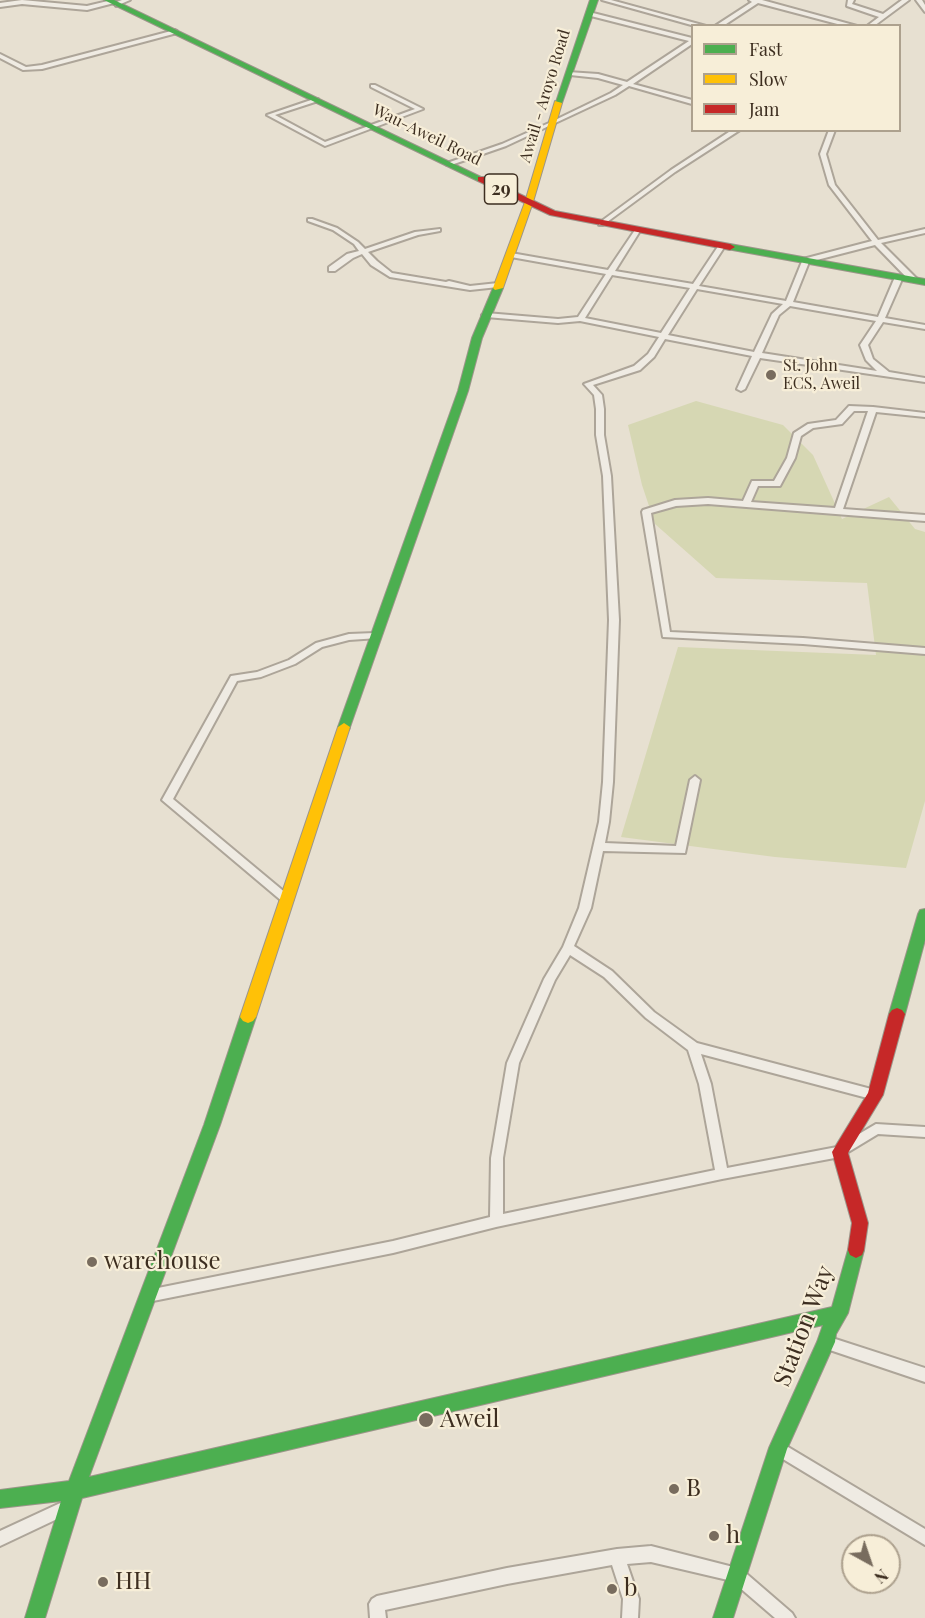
<!DOCTYPE html>
<style>
body{margin:0}
#map{position:relative;width:925px;height:1618px;overflow:hidden;background:#e7e0d1;font-family:"Playfair Display",serif}
canvas{display:block}
.legend{position:absolute;left:691px;top:24px;width:210px;height:108px;box-sizing:border-box;background:#f7eed8;border:2px solid #ada18e;margin:0;padding:8px 10px;list-style:none;font-size:18px;color:#3d2e20}
.legend li{display:flex;align-items:center;gap:12px;height:30px}
.legend b{width:30px;border:2px solid #ada18e}
.north{position:absolute;left:841px;top:1534px;width:60px;height:60px;box-sizing:border-box;background:#f7eed8;border:2px solid #ada18e;border-radius:50%;rotate:140deg;font-size:16px;font-weight:700;line-height:24px;text-align:center;color:#3d2e20}
.north::after{content:'';display:block;margin:auto;width:21px;height:27px;background:#786c5e;clip-path:polygon(50% 0,100% 100%,50% 72%,0 100%)}
</style>
<div id="map">
<canvas width="925" height="1618"></canvas>
<ul class="legend">
<li><b style="height:8px;background:#4caf50"></b>Fast</li>
<li><b style="height:8px;background:#ffc107"></b>Slow</li>
<li><b style="height:8px;background:#c62828"></b>Jam</li>
</ul>
<div class="north">N</div>
</div>
<script>
const g = document.querySelector('canvas').getContext('2d');
g.lineJoin = 'round';
function fillPath(path, color) {
  g.fillStyle = color;
  g.fill(path, 'evenodd');
}
function toPath(rows) {
  const path = new Path2D();
  for (const r of rows) {
    path.moveTo(r[0], r[1]);
    for (let i = 2; i < r.length; i += 2) path.lineTo(r[i], r[i + 1]);
  }
  return path;
}
function stroke(path, color, width, dash) {
  g.strokeStyle = color;
  g.lineWidth = width;
  g.lineCap = dash ? 'butt' : 'round';
  g.setLineDash(dash || []);
  g.stroke(path);
}
function label(font, color, halo, rows, align = 'center') {
  g.font = font + ' "Playfair Display",serif';
  g.lineWidth = 4.5;
  g.setLineDash([]);
  g.textBaseline = 'middle';
  g.strokeStyle = halo;
  g.fillStyle = color;
  for (const [text, x, y, turn = 0] of rows) {
    g.save();
    g.translate(x, y);
    g.rotate((+turn || 0) * Math.PI / 180);
    g.textAlign = isNaN(turn) ? turn : align;
    if (halo) g.strokeText(text, 0, 0);
    g.fillText(text, 0, 0);
    g.restore();
  }
}
fillPath(toPath([
 [696,401,783,425,813,455,842,519,889,497,915,529,925,532,925,801,906,868,775,857,621,837,678,647,876,655,867,583,716,578,655,524,642,485,628,425]
]), '#d6d7b3');
const street = toPath([
 [22,0,87,6,112,0,114,3,122,0,130,0,116,6,114,3,87,10,22,4,0,7,0,3,22,0],
 [602,0,611,0,706,26,695,26,602,0],
 [749,0,762,0,857,26,845,26,758,3,723,26,715,26,752,2,749,0],
 [848,0,854,0,852,4,883,14,902,0,909,0,874,26,867,26,879,17,847,6,848,0],
 [916,0,922,0,925,5,925,12,916,0],
 [589,12,692,38,692,44,633,84,692,100,692,104,629,86,615,95,506,146,451,165,447,165,447,163,502,144,549,123,611,93,623,85,598,78,570,75,568,74,568,72,598,74,627,82,689,41,587,15,587,13,589,12],
 [175,30,177,31,177,33,42,69,23,70,0,58,0,54,26,67,42,65,175,30],
 [371,85,375,85,423,109,325,146,267,115,314,99,318,99,318,101,275,115,325,142,415,109,371,87,371,85],
 [732,130,740,130,675,172,603,225,599,225,599,223,671,170,732,130],
 [829,130,835,130,826,154,835,185,878,240,925,229,925,233,881,243,917,279,910,281,875,245,809,262,793,302,878,317,895,277,902,275,903,277,885,318,925,325,925,329,883,322,868,345,873,359,889,372,925,378,925,382,760,358,745,389,741,391,737,389,752,356,665,339,654,357,640,370,593,385,602,395,604,409,604,435,611,476,619,620,613,782,609,822,605,843,676,846,690,780,695,776,700,780,685,853,603,851,591,908,574,946,612,971,654,1012,697,1043,875,1090,879,1091,881,1095,879,1099,875,1100,701,1054,711,1084,727,1168,837,1147,876,1124,925,1127,925,1137,878,1134,840,1157,722,1179,496,1227,393,1253,148,1302,143,1300,141,1296,143,1292,148,1290,393,1241,490,1217,491,1158,507,1063,544,979,563,947,579,908,599,822,603,782,609,620,603,476,596,435,596,409,594,395,584,384,634,366,648,354,659,337,580,321,558,323,486,317,482,315,486,313,558,319,578,317,606,274,511,257,507,255,511,253,608,270,635,230,637,229,640,231,615,271,693,284,719,245,721,244,725,246,699,286,786,301,803,259,872,241,829,185,820,154,829,130],
 [612,275,690,288,661,333,585,318,612,275],
 [697,289,783,304,772,314,754,352,668,335,697,289],
 [790,306,876,321,860,345,866,360,877,371,762,353,779,315,790,306],
 [570,955,604,977,646,1018,688,1050,699,1084,715,1170,503,1214,503,1158,519,1063,555,980,570,955],
 [308,219,312,219,337,228,358,242,365,249,415,232,440,229,440,231,418,235,368,252,377,261,392,273,446,282,449,281,470,286,498,283,502,285,498,287,470,290,390,277,371,265,362,254,353,258,335,271,329,271,329,267,347,254,359,251,354,244,333,230,308,221,308,219],
 [849,406,873,407,925,413,925,417,876,412,843,509,925,515,925,521,708,504,676,506,651,513,670,632,803,638,925,648,925,654,803,644,663,637,642,512,643,510,675,500,708,498,743,501,752,481,774,481,787,458,794,433,808,424,836,420,849,406],
 [854,411,868,411,835,508,751,502,758,486,780,486,795,458,801,436,813,428,842,424,854,411],
 [375,633,380,636,378,638,349,640,322,647,295,664,261,677,237,681,173,799,293,899,291,902,287,903,283,902,162,800,231,676,257,672,289,660,316,643,349,634,375,633],
 [826,1336,925,1368,925,1382,821,1347,819,1342,821,1337,826,1336],
 [778,1441,925,1529,925,1545,773,1453,771,1448,773,1443,778,1441],
 [69,1499,74,1501,76,1506,74,1511,0,1546,0,1531,69,1499],
 [651,1546,741,1569,792,1613,795,1618,775,1618,732,1581,651,1562,627,1564,639,1599,638,1618,622,1618,623,1599,612,1565,507,1584,385,1610,386,1618,370,1618,369,1604,372,1599,377,1596,507,1568,617,1549,651,1546]
]);
const fast = toPath([
 [104,0,114,0,485,179,478,181,104,0],
 [590,0,598,0,562,103,555,105,590,0],
 [730,244,925,279,925,285,727,249,727,245,730,244],
 [498,285,503,288,482,338,468,391,350,727,349,730,339,730,338,727,458,391,472,338,493,288,498,285],
 [925,909,925,940,905,1014,902,1018,897,1020,892,1018,889,1014,918,914,920,910,925,909],
 [248,1011,253,1013,256,1017,220,1125,89,1477,832,1307,848,1250,850,1245,856,1242,862,1245,864,1250,848,1313,836,1334,835,1342,787,1449,733,1618,713,1618,769,1448,817,1342,823,1325,82,1498,45,1618,25,1618,61,1501,0,1508,0,1490,69,1481,204,1125,240,1017,243,1013,248,1011]
]);
const slow = toPath([
 [555,101,562,103,533,202,503,288,495,290,493,288,525,202,555,101],
 [344,723,350,727,256,1017,253,1021,248,1023,243,1021,240,1017,338,727,344,723]
]);
const jam = toPath([
 [478,177,484,177,555,211,730,244,735,247,730,250,550,215,478,181,478,177],
 [897,1008,902,1010,905,1014,883,1095,848,1153,868,1223,864,1250,862,1255,856,1258,850,1255,848,1250,852,1223,832,1152,868,1093,889,1014,892,1010,897,1008]
]);
stroke(street, '#ada599', 4);
stroke(fast, '#9c958a', 2);
stroke(slow, '#9c958a', 2);
stroke(jam, '#9c958a', 2);
fillPath(street, '#efebe3');
fillPath(fast, '#4caf50');
fillPath(slow, '#ffc107');
fillPath(jam, '#c62828');
for (const [x, y, r, color] of [
 [771,375,6,"#786c5e"],
 [92,1262,6,"#786c5e"],
 [426,1420,8,"#786c5e"],
 [674,1489,6,"#786c5e"],
 [714,1536,6,"#786c5e"],
 [103,1582,6,"#786c5e"],
 [612,1589,6,"#786c5e"]
]) {
  const dot = new Path2D();
  dot.arc(x, y, r, 0, 2 * Math.PI);
  g.fillStyle = color;
  g.fill(dot);
  stroke(dot, '#f7eed8', 2);
}
label('16px', '#3d2e20', '#f7eed8', [
 ["Awail - Aroyo Road",545,96,-73],
 ["Wau-Aweil Road",427,135,26]
]);
label('16px', '#3d2e20', '#f7eed8', [
 ["St. John",783,366],
 ["ECS, Aweil",783,384]
], 'left');
for (const [x, y, w] of [
 [501,189,33]
]) {
  const box = new Path2D();
  box.roundRect(x - w / 2, y - 15, w, 30, 4.5);
  g.fillStyle = '#f7eed8';
  g.fill(box);
  stroke(box, '#3d2e20', 1.5);
}
label('bold 18px', '#3d2e20', null, [
 ["29",501,189]
]);
label('24px', '#3d2e20', '#f7eed8', [
 ["warehouse",104,1262],
 ["Aweil",440,1420],
 ["B",686,1489],
 ["h",726,1536],
 ["HH",115,1582],
 ["b",624,1589]
], 'left');
label('24px', '#3d2e20', '#f7eed8', [
 ["Station Way",804,1326,-69]
]);
</script>
